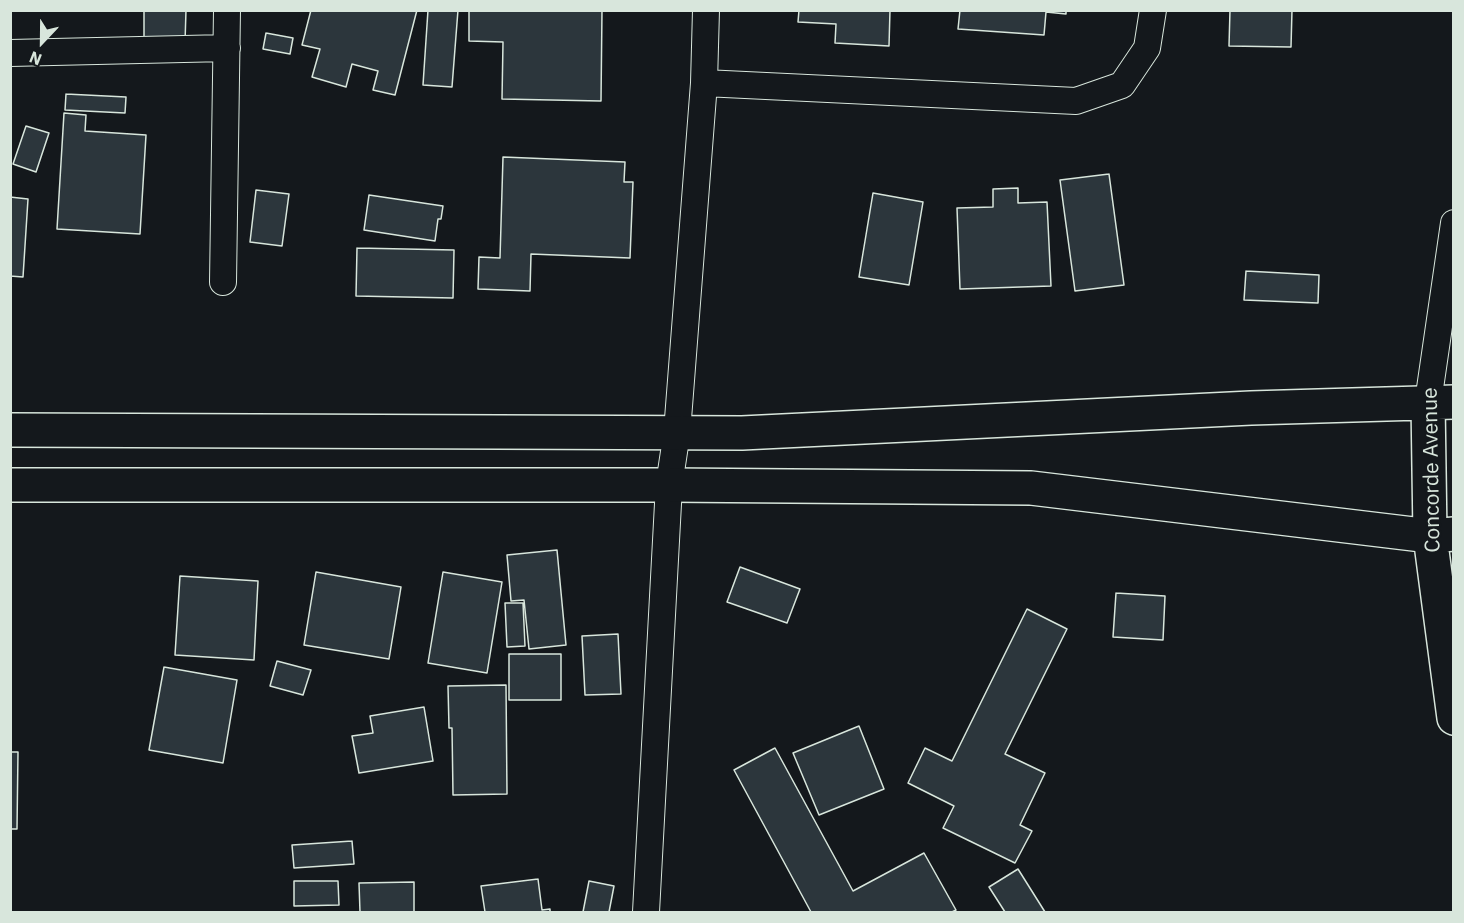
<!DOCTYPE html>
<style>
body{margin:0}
#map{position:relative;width:1464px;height:923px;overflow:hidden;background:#14181c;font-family:"IBM Plex Sans",sans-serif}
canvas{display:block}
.frame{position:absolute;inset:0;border:12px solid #d8e6dc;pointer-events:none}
.north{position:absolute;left:12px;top:12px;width:60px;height:60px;-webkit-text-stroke:4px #14181c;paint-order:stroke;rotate:202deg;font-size:16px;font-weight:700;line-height:24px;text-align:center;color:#d8e6dc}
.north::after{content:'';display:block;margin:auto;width:21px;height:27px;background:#d8e6dc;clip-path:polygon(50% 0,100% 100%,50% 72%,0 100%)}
</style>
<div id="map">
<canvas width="1464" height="923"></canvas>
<div class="frame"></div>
<div class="north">N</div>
</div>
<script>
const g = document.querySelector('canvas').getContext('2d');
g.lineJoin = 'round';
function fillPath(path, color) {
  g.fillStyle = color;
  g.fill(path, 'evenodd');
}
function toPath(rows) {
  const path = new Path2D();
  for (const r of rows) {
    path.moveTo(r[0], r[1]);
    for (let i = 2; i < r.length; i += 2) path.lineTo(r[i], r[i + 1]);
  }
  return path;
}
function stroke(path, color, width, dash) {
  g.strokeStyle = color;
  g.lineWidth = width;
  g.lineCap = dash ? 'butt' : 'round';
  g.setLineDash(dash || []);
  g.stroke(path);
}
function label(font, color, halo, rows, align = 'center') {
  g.font = font + ' "IBM Plex Sans",sans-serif';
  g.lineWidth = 4.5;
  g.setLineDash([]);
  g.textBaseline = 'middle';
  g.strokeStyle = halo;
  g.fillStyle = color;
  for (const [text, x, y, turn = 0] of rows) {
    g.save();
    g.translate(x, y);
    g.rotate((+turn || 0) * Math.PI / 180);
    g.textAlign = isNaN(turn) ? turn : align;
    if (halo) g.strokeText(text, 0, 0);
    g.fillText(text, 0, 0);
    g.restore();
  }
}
const building = toPath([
 [144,10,186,10,185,43,144,43,144,10],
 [311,10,417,10,395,95,373,90,378,71,352,64,346,87,312,77,320,49,302,45,311,10],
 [428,10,458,10,452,87,423,85,428,10],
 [469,10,602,10,601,101,502,99,503,42,469,41,469,10],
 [799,10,890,10,889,46,835,43,836,24,798,22,799,10],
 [960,10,1066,10,1066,14,1046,12,1044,35,958,29,960,10],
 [1230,10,1292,10,1291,47,1229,46,1230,10],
 [266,33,293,38,290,54,263,49,266,33],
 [66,94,126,97,125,113,65,110,66,94],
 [64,113,86,115,85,131,146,135,140,234,57,229,64,113],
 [26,126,49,133,36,172,13,164,26,126],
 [503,157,625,162,624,182,633,182,630,258,531,254,530,291,478,289,479,257,500,258,503,157],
 [1109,174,1124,285,1075,291,1060,180,1109,174],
 [1018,188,1018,203,1047,202,1051,286,960,289,957,208,993,207,993,189,1018,188],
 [256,190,289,194,282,246,250,242,256,190],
 [873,193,923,202,909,285,859,277,873,193],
 [369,195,443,206,441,219,438,219,435,241,364,230,369,195],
 [10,197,28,199,23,277,10,276,10,197],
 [357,248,454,250,453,298,356,296,357,248],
 [1246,271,1319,275,1318,303,1244,300,1246,271],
 [557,550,566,645,529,649,524,600,511,601,507,555,557,550],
 [740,567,800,589,787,623,727,602,740,567],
 [316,572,401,587,389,659,304,645,316,572],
 [443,572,502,582,487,673,428,663,443,572],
 [180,576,258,581,254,660,175,655,180,576],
 [1116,593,1165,596,1163,640,1113,637,1116,593],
 [505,603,523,603,525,646,507,647,505,603],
 [1027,609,1067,629,1005,754,1045,773,1020,825,1032,831,1015,863,943,828,954,806,908,783,925,748,952,761,1027,609],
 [618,634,621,694,585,695,582,636,618,634],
 [509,654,561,654,561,700,509,700,509,654],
 [277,661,311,670,303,695,270,686,277,661],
 [164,667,237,680,223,763,149,750,164,667],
 [506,685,507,794,453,795,452,728,449,728,448,686,506,685],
 [424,707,433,761,359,773,352,736,373,733,370,716,424,707],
 [859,726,884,789,819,815,793,753,859,726],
 [775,748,853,891,924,853,956,910,952,912,811,912,734,770,775,748],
 [10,752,18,752,17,829,10,829,10,752],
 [352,841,354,864,294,868,292,845,352,841],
 [1018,869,1045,912,1005,912,989,887,1018,869],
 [538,879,542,910,550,909,550,912,485,912,481,886,538,879],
 [294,881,338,881,339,905,294,906,294,881],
 [589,881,614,886,609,912,583,912,589,881],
 [414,882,414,912,360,912,359,883,414,882]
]);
fillPath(building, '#2c363c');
stroke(building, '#d8e6dc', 1.5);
const street = toPath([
 [10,53,227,48],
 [704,83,1076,101,1122,85,1147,48,1153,10],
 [223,282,227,10],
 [1428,402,1454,223],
 [646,912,669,485,677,432,704,83,706,10]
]);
const secondary = toPath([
 [1428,402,1430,536,1454,718],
 [10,430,742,433,1251,408,1454,402],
 [10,485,669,485,1031,488,1430,536,1454,534]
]);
stroke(street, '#d8e6dc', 28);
stroke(secondary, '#d8e6dc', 36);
stroke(street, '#14181c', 26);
stroke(secondary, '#14181c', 33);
label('21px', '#d8e6dc', '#14181c', [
 ["Concorde Avenue",1432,470,-91]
]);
</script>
